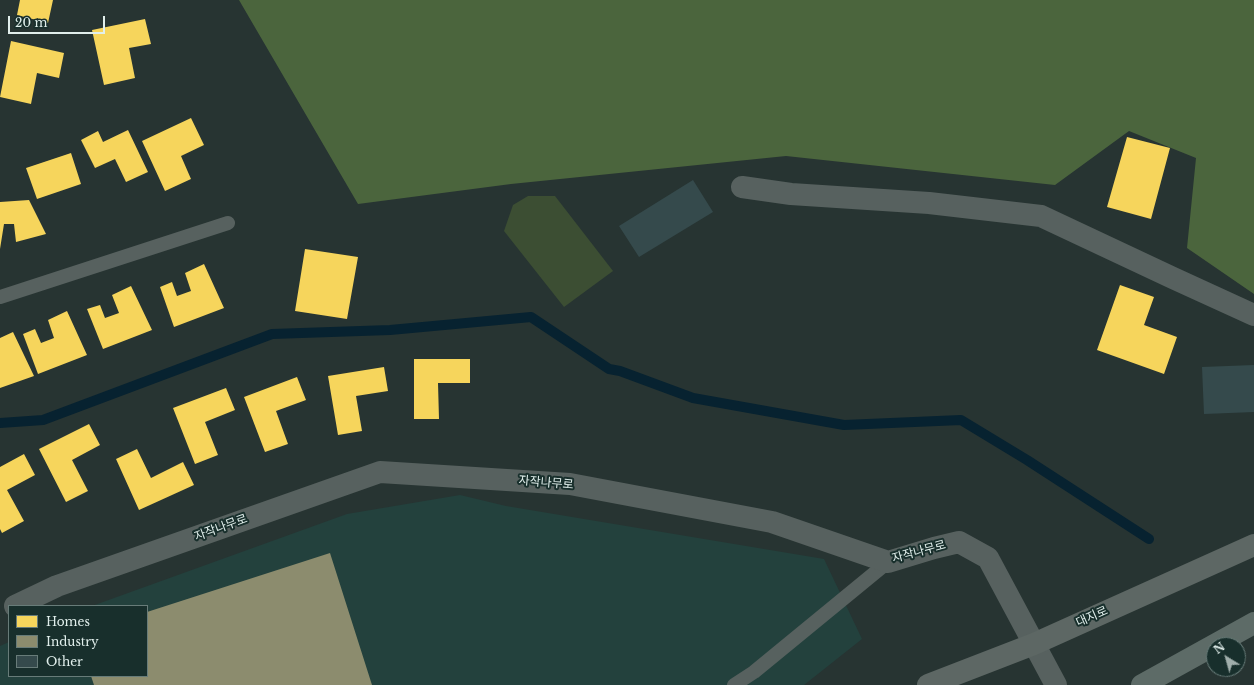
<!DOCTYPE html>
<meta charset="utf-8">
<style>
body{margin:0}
#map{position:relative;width:1254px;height:685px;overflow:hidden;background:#273432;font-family:"Libre Baskerville",serif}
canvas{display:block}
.legend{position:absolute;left:8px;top:605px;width:140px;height:72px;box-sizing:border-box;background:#182f2c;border:1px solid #687c79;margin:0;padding:5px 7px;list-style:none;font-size:12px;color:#e1efec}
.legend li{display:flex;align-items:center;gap:8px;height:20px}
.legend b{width:20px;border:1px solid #687c79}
.north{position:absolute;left:1206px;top:637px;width:40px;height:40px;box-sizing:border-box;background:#182f2c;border:1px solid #687c79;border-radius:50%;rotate:323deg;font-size:11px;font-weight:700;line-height:16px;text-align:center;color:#e1efec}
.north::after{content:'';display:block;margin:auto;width:14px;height:18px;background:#a0aeab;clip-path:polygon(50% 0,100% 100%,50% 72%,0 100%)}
.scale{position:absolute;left:8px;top:16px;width:97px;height:18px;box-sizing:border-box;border:2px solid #e1efec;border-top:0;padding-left:5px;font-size:12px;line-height:14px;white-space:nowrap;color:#e1efec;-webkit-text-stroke:3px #182f2c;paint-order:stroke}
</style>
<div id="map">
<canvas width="1254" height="685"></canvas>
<ul class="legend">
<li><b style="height:11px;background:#f6d55c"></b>Homes</li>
<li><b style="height:11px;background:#8c8c6e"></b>Industry</li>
<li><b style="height:11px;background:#354a4c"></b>Other</li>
</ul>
<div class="north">N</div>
<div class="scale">20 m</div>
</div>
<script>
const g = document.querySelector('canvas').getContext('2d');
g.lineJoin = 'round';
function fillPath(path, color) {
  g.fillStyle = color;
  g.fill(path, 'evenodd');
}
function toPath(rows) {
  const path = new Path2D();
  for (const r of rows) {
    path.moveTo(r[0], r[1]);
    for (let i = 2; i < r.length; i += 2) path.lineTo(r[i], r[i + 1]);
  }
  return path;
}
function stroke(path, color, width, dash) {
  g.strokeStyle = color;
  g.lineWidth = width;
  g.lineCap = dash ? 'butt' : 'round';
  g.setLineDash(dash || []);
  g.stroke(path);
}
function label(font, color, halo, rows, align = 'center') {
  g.font = font + ' "Libre Baskerville","Noto Sans KR",serif';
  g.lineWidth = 4;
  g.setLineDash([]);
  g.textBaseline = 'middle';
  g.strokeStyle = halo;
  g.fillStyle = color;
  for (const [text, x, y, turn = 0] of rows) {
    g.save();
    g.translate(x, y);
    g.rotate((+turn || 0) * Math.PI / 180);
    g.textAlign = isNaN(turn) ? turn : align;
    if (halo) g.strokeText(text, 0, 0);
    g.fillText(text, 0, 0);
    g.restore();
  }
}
fillPath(toPath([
 [460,495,506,506,824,559,862,639,804,685,0,685,0,646,9,642,9,676,147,676,147,606,92,606,347,514]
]), '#23413d');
fillPath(toPath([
 [528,196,555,196,613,271,564,307,504,231,513,205]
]), '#3c4e33');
fillPath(toPath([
 [239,0,1254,0,1254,294,1187,248,1196,158,1129,131,1055,185,786,156,511,184,358,204]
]), '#4b653d');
fillPath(toPath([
 [20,0,53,0,48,23,17,15],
 [145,19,151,44,129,48,135,78,104,85,92,30],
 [11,41,64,53,59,78,37,73,31,104,0,97],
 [191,118,204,145,181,156,191,179,165,191,142,141],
 [128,130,148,172,126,182,115,159,95,168,81,140,98,131,103,142],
 [1127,137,1170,148,1151,219,1107,207],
 [71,153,81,184,37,199,26,168],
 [29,200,46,234,16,242,14,224,4,224,0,249,0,202],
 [305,249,358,257,347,319,295,311],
 [204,264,224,308,174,327,160,287,172,282,177,296,191,291,185,273],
 [1120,285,1154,297,1144,325,1177,337,1164,374,1097,350],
 [131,286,152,330,103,349,87,309,100,305,105,318,119,313,112,295],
 [67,311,87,355,38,374,23,334,35,329,41,343,54,338,48,320],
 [13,332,34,376,0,388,0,338],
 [414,359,470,359,470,383,438,383,439,419,414,419],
 [384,367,388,391,356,396,362,431,338,435,328,376],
 [297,377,306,400,276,411,288,444,265,452,244,397],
 [226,388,235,410,205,422,218,455,195,464,173,408],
 [89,424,100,445,72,460,88,491,66,502,39,449],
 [137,449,151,478,183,462,194,485,139,510,116,459],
 [24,454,35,475,7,490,24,521,2,533,0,529,0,467]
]), '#f6d55c');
fillPath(toPath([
 [330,553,372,685,94,685,91,676,147,676,147,612]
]), '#8c8c6e');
stroke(toPath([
 [0,423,43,420,272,334,390,330,531,317,609,369,620,371,693,398,844,425,961,420,1027,460,1149,539]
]), '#072230', 10);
fillPath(toPath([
 [693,180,713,212,639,257,619,226],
 [1254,365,1254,412,1204,414,1202,367]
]), '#354a4c');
stroke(toPath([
 [0,297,228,223],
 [734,685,754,672,888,562]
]), '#57615f', 14);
stroke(toPath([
 [742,187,791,194,929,203,1041,216,1173,278,1254,315],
 [15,606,57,586,380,472,570,484,772,522,888,562,934,548,959,542,988,558,1056,685]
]), '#57615f', 22);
stroke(toPath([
 [928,685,1034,644,1254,545]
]), '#5d6764', 22);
stroke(toPath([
 [1142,685,1254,623]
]), '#5d6b67', 22);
label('12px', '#e1efec', '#182f2c', [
 ["자작나무로",546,483,5],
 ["자작나무로",221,528,-20],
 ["자작나무로",919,552,-15],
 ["대지로",1092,617,-24]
]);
</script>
